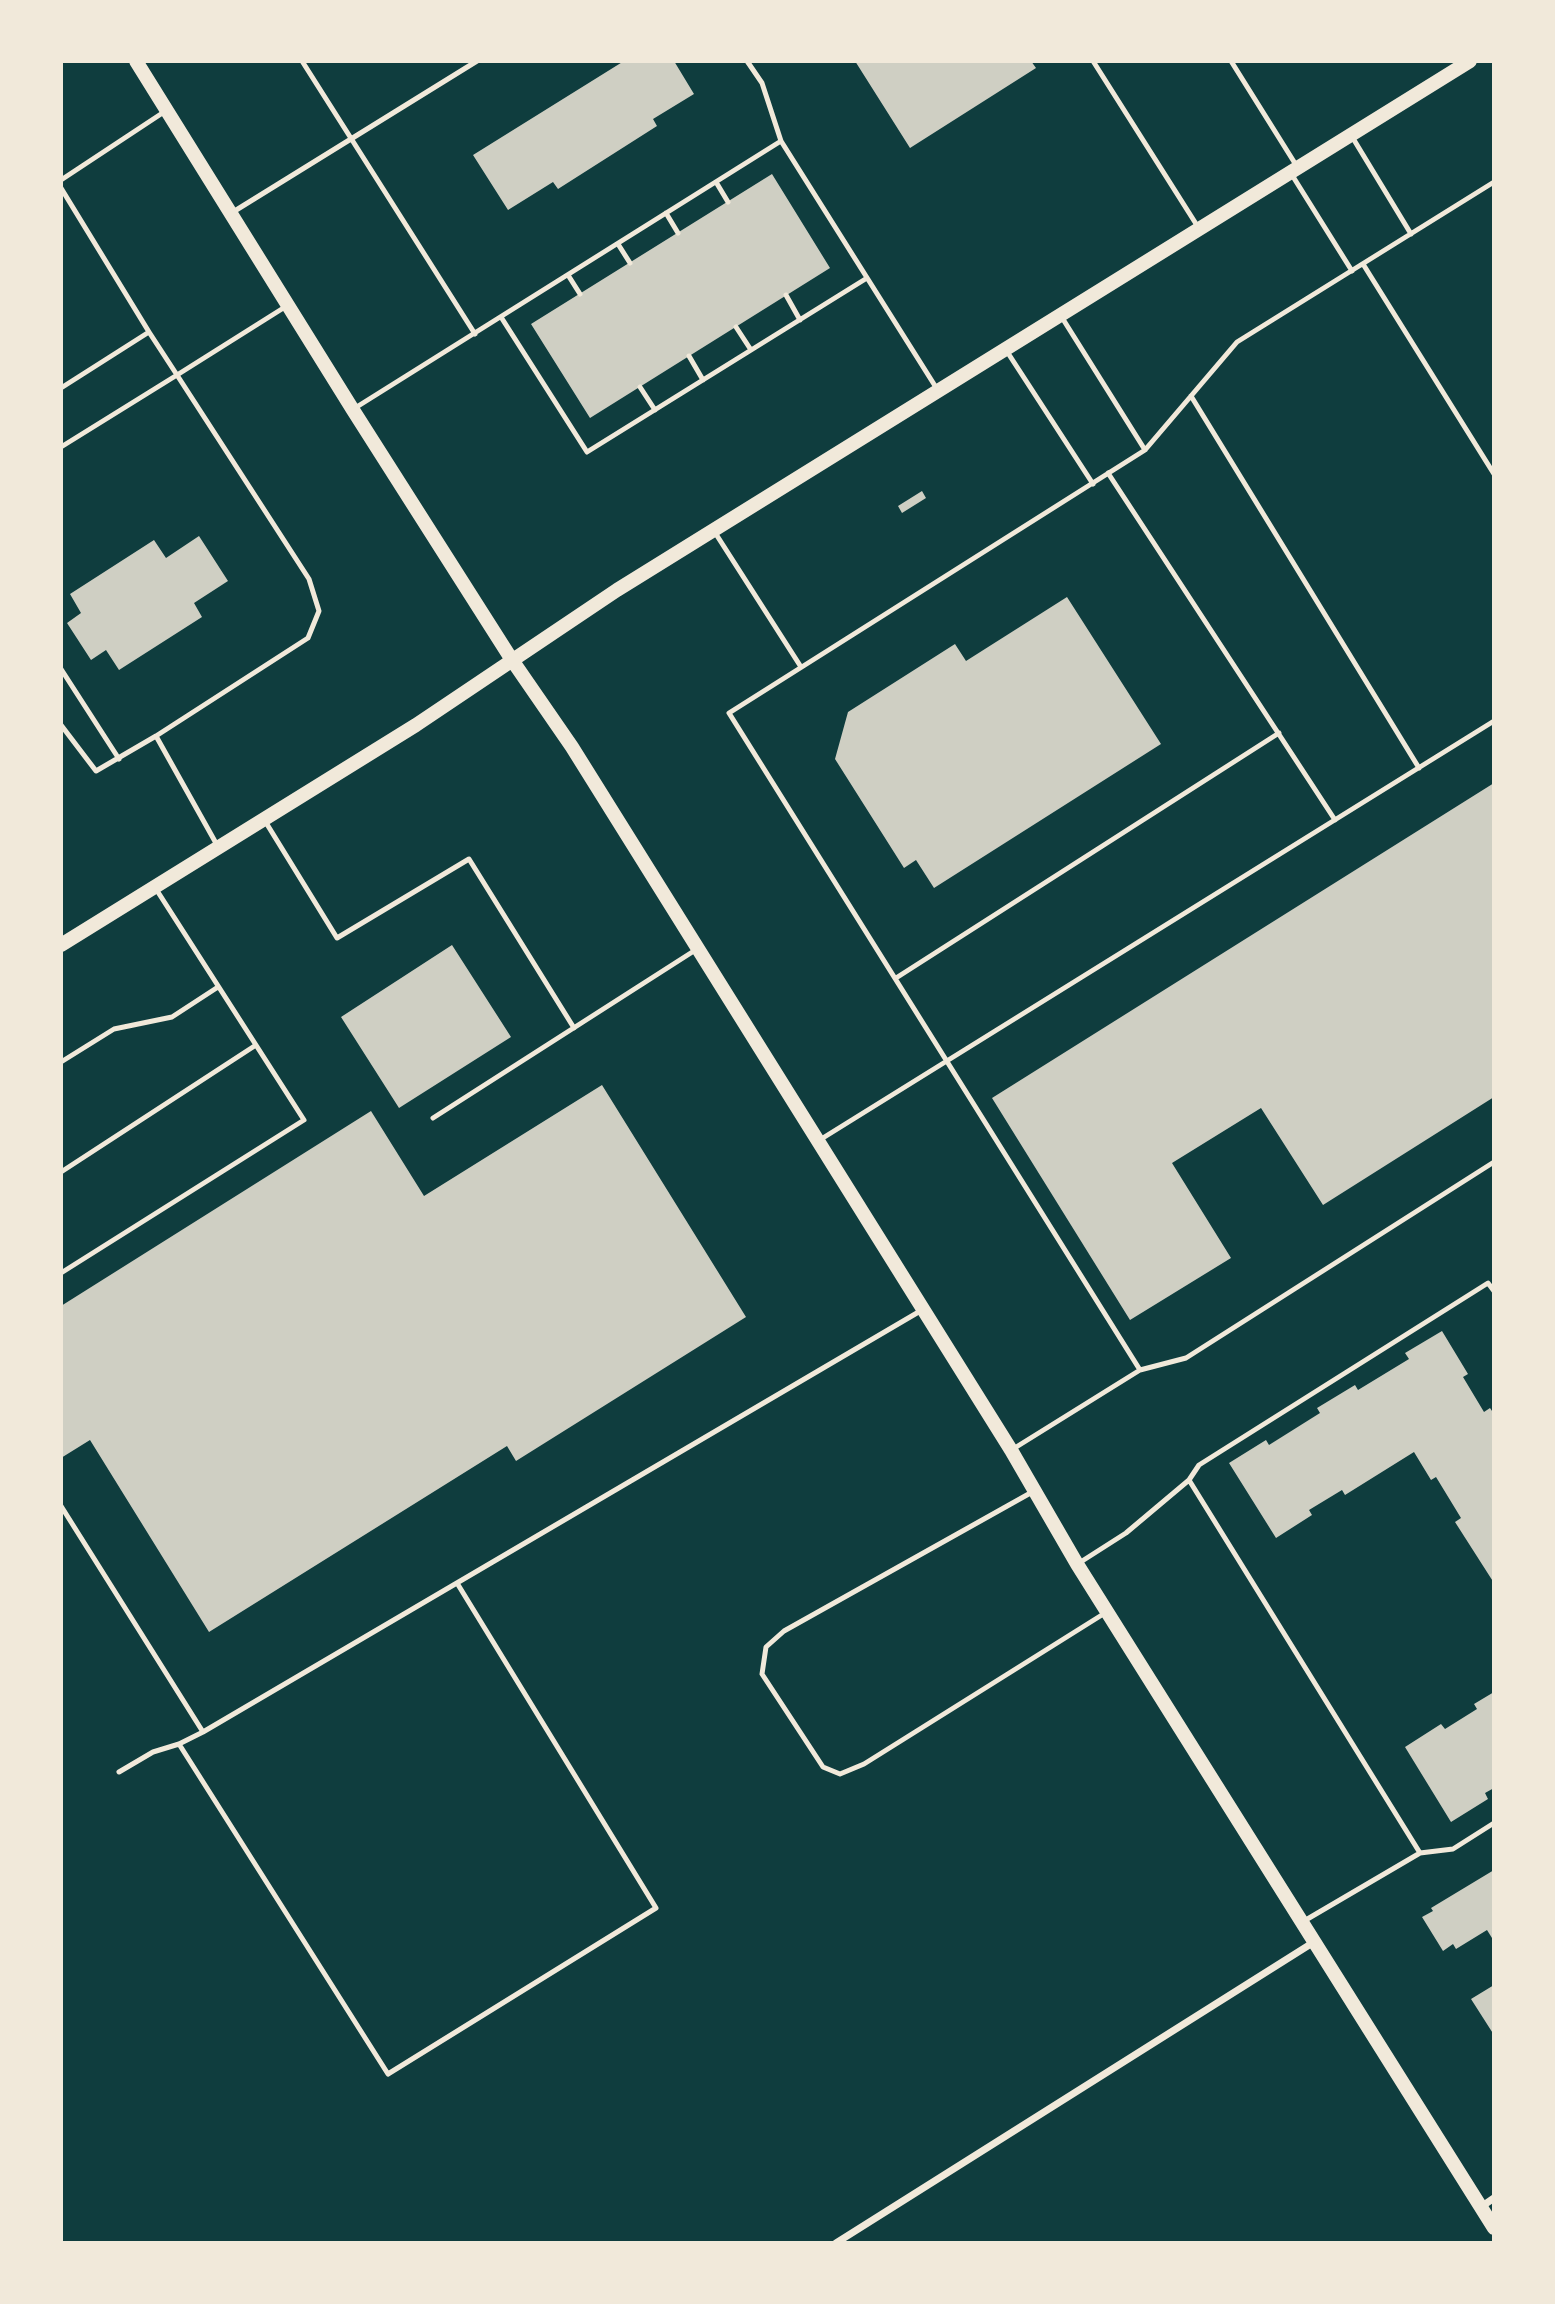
<!DOCTYPE html>
<style>
body{margin:0}
#map{position:relative;width:1555px;height:2304px;overflow:hidden;background:#0f3d3e;font-family:"Source Sans 3",sans-serif}
canvas{display:block}
.frame{position:absolute;inset:0;border:63px solid #f1e9da;pointer-events:none}
</style>
<div id="map">
<canvas width="1555" height="2304"></canvas>
<div class="frame"></div>
</div>
<script>
const g = document.querySelector('canvas').getContext('2d');
g.lineJoin = 'round';
function fillPath(path, color) {
  g.fillStyle = color;
  g.fill(path, 'evenodd');
}
function toPath(rows) {
  const path = new Path2D();
  for (const r of rows) {
    path.moveTo(r[0], r[1]);
    for (let i = 2; i < r.length; i += 2) path.lineTo(r[i], r[i + 1]);
  }
  return path;
}
function stroke(path, color, width, dash) {
  g.strokeStyle = color;
  g.lineWidth = width;
  g.lineCap = dash ? 'butt' : 'round';
  g.setLineDash(dash || []);
  g.stroke(path);
}
fillPath(toPath([
 [624,61,674,61,694,94,653,119,657,126,558,189,553,182,508,210,473,155],
 [855,61,1031,61,1036,68,910,148],
 [772,174,830,268,590,418,531,324],
 [922,491,926,498,902,513,898,506],
 [199,536,228,581,194,603,202,617,119,670,106,650,91,660,67,623,81,613,70,594,154,540,166,558],
 [1067,597,1161,744,934,888,916,860,904,868,835,759,848,712,955,644,966,661],
 [1494,783,1494,1097,1323,1205,1261,1108,1172,1163,1231,1258,1130,1320,992,1098],
 [452,945,511,1037,399,1108,341,1017],
 [602,1085,746,1317,516,1461,507,1446,209,1632,90,1440,61,1458,61,1306,371,1111,424,1196],
 [1442,1331,1468,1374,1463,1377,1484,1412,1490,1408,1494,1414,1494,1583,1455,1522,1461,1518,1436,1477,1431,1480,1414,1452,1345,1495,1342,1490,1309,1510,1312,1515,1276,1538,1229,1463,1266,1440,1269,1445,1320,1413,1317,1408,1355,1385,1358,1390,1409,1359,1405,1353],
 [1494,1692,1494,1788,1485,1793,1488,1799,1451,1822,1405,1747,1441,1724,1445,1729,1477,1709,1474,1704],
 [1494,1870,1494,1937,1492,1938,1487,1930,1456,1949,1453,1944,1443,1951,1422,1917,1433,1911,1431,1908],
 [1494,1985,1494,2035,1471,1999]
]), '#cfcfc3');
stroke(toPath([
 [302,61,475,334],
 [747,61,762,83,781,141],
 [1093,61,1198,227],
 [1231,61,1296,165],
 [1351,135,1411,234],
 [1292,175,1352,271],
 [61,180,167,110],
 [716,182,728,202],
 [61,188,149,332,61,388],
 [233,212,477,61],
 [666,213,678,233],
 [618,244,630,263],
 [1363,264,1494,474],
 [568,275,580,294],
 [786,295,800,320],
 [1061,316,1145,450],
 [501,317,587,452,867,278],
 [736,327,751,350],
 [149,332,177,375,285,307],
 [1006,350,1093,484],
 [689,356,703,380],
 [640,387,655,410],
 [1191,396,1419,768],
 [355,408,781,141,937,389],
 [61,447,177,375,309,579,319,611,308,638,156,736,217,845],
 [1108,473,1335,820],
 [714,531,801,667],
 [61,669,119,759],
 [61,725,96,771,156,736],
 [265,821,337,938,469,859,574,1028],
 [896,978,1279,733],
 [61,1062,114,1029,172,1017,218,987],
 [433,1118,697,949],
 [818,1141,1494,721],
 [61,1172,256,1045],
 [61,1273,304,1120,156,889],
 [1140,1370,729,713,1145,450,1237,342,1494,182],
 [1013,1449,1140,1370,1186,1358,1494,1162],
 [1189,1480,1199,1465,1488,1283,1494,1291],
 [1034,1491,784,1631,766,1647,762,1674,823,1767,840,1774,864,1764,1105,1613],
 [61,1506,203,1732],
 [1079,1563,1126,1533,1189,1480,1420,1853,1304,1921],
 [179,1744,388,2074,656,1908,457,1583],
 [119,1772,153,1752,179,1744,203,1732,922,1310],
 [1420,1853,1453,1849,1494,1823]
]), '#f1e9da', 5);
stroke(toPath([
 [1481,2207,1494,2198],
 [836,2243,1314,1942]
]), '#f1e9da', 7);
stroke(toPath([
 [136,61,353,410,512,660,572,747,1011,1450,1077,1564,1494,2228],
 [61,945,416,725,617,590,1470,61]
]), '#f1e9da', 14);
</script>
